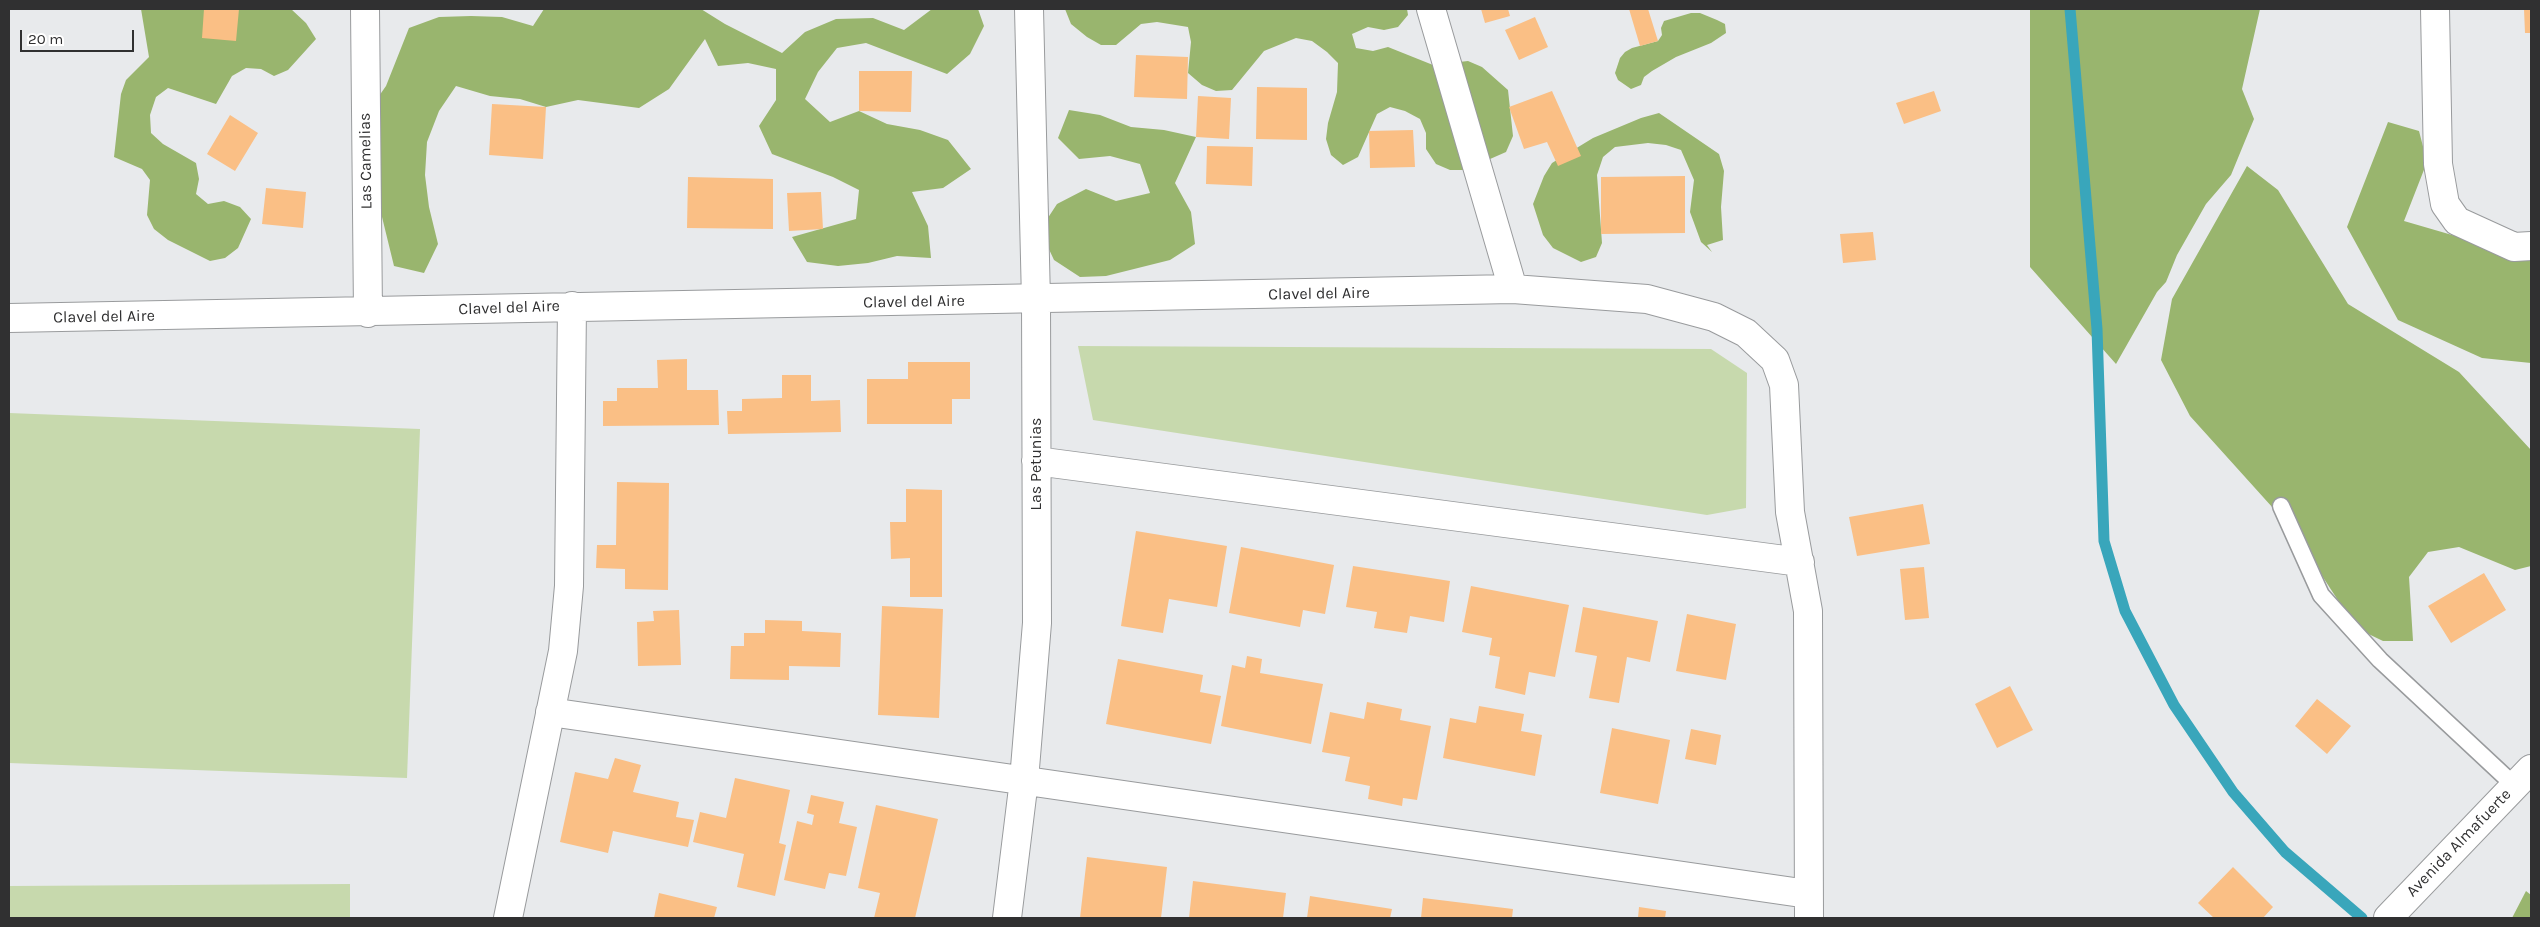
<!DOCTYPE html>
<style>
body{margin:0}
#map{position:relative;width:2540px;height:927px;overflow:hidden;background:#e8eaec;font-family:Karla,sans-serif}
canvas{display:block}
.frame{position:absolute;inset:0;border:10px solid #303031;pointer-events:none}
.scale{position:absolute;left:20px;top:30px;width:114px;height:22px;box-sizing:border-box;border:2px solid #303031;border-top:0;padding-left:6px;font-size:15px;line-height:18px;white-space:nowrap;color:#303031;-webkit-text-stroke:4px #fff;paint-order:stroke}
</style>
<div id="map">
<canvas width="2540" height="927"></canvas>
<div class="frame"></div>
<div class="scale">20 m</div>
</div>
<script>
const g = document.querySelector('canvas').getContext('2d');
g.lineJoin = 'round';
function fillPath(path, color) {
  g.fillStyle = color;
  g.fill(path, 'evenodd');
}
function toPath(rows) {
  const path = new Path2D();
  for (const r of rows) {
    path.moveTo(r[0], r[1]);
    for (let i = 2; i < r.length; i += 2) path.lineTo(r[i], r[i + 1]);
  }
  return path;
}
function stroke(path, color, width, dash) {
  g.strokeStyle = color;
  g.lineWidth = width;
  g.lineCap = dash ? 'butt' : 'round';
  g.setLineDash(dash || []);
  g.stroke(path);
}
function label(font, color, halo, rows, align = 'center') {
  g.font = font + ' Karla,sans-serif';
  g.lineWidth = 4.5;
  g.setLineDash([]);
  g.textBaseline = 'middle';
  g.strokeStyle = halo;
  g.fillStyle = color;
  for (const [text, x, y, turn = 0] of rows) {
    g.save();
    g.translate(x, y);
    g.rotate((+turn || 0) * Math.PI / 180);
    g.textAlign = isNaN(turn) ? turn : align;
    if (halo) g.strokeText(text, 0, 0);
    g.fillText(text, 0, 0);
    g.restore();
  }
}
fillPath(toPath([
 [1078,346,1711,349,1747,373,1746,508,1707,515,1093,420],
 [9,413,420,429,407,778,9,763],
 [350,884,350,918,9,918,9,886]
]), '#c7d9ad');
fillPath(toPath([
 [141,9,291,9,306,23,316,39,288,70,274,76,261,69,246,68,232,76,216,104,168,88,156,97,150,115,151,133,163,144,196,163,199,179,196,194,208,204,224,201,240,207,251,219,238,248,225,258,210,261,168,240,154,229,147,215,150,180,142,169,114,157,121,94,126,80,149,57],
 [544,9,701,9,725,24,782,53,805,32,836,19,873,18,904,30,932,9,978,9,984,26,970,54,947,74,866,43,837,48,818,72,805,99,830,122,859,111,887,124,920,130,948,140,971,169,943,188,912,192,928,226,931,258,897,256,868,263,838,266,807,262,792,237,856,219,859,190,833,177,772,154,759,126,776,100,776,69,748,63,718,66,705,39,669,89,639,108,578,100,546,107,520,99,490,96,456,86,439,111,427,142,425,175,429,207,438,244,424,273,394,266,371,172,367,113,386,86,409,28,439,17,471,16,502,17,533,26],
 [1065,9,1407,9,1408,15,1398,27,1384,30,1368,27,1352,34,1356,48,1373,51,1388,47,1433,65,1468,61,1482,67,1508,90,1513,136,1506,152,1465,170,1450,170,1436,164,1426,149,1426,133,1420,119,1405,111,1390,107,1377,114,1358,157,1343,165,1331,155,1326,139,1328,123,1337,92,1338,63,1327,52,1312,41,1296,38,1264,51,1232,90,1216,91,1202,85,1188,73,1191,42,1188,27,1157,22,1141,24,1116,45,1101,45,1087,37,1071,24],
 [2030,9,2260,9,2242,89,2254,119,2231,175,2206,204,2177,255,2166,282,2157,292,2116,364,2030,267],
 [1691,13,1700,13,1717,20,1725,24,1726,33,1711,43,1676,57,1652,71,1644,77,1641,85,1631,89,1618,80,1615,73,1620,58,1625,52,1632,48,1658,41,1662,35,1661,28,1664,21],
 [1069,110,1100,115,1131,127,1164,130,1196,137,1175,183,1191,212,1195,244,1170,260,1106,276,1080,277,1054,260,1040,230,1057,204,1086,189,1116,201,1150,193,1140,164,1110,156,1079,159,1058,138],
 [1659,113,1719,154,1724,171,1721,207,1723,240,1707,245,1712,252,1701,242,1690,212,1694,180,1681,150,1666,145,1648,143,1615,147,1603,157,1597,175,1602,243,1596,257,1581,262,1553,248,1543,235,1533,204,1544,176,1552,163,1593,138,1641,118],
 [2388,122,2419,131,2427,162,2404,221,2531,258,2531,363,2482,358,2398,320,2347,227],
 [2247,166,2278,190,2348,304,2459,372,2531,450,2531,566,2515,570,2459,547,2428,552,2409,577,2413,641,2383,641,2356,628,2291,528,2190,416,2161,360,2172,299],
 [2526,891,2531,895,2531,918,2512,918]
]), '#99b56e');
stroke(toPath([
 [2070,9,2097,329,2104,541,2125,611,2174,705,2233,792,2285,852,2362,918]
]), '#39a6bb', 11);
fillPath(toPath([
 [204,9,239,9,236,41,202,38],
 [1481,9,1508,9,1510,16,1485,23],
 [1629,9,1648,9,1658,41,1640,46],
 [2524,9,2531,9,2531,33,2525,33],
 [1535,17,1548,47,1519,60,1505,30],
 [1136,55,1188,57,1187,99,1134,97],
 [859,71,912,71,911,112,859,111],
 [1257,87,1307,88,1307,140,1256,139],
 [1552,91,1581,156,1558,166,1547,142,1524,149,1509,107],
 [1934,91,1941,111,1904,124,1896,103],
 [1198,96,1231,98,1229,139,1196,137],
 [492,104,546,107,543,159,489,155],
 [230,115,258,133,235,171,207,154],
 [1413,130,1415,167,1370,168,1369,131],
 [1207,146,1253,147,1252,186,1206,184],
 [1685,176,1685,233,1601,234,1601,177],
 [688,177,773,179,773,229,687,228],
 [266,188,306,192,303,228,262,224],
 [821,192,823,229,789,231,787,193],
 [1873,232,1876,260,1843,263,1840,234],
 [687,359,687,390,718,390,719,425,603,426,603,401,617,401,617,388,658,388,657,360],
 [908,362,970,362,970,399,952,399,952,424,867,424,867,379,908,379],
 [782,375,811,375,811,401,840,400,841,432,728,434,727,411,742,411,742,399,782,398],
 [617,482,669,483,668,590,625,589,625,569,596,568,597,545,616,545],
 [906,489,942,490,942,597,910,597,910,558,891,559,890,522,906,522],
 [1923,504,1930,544,1857,556,1849,517],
 [1136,531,1227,546,1217,607,1169,599,1163,633,1121,626],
 [1241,547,1334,565,1325,614,1303,610,1300,627,1229,613],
 [1353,566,1450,581,1444,622,1410,616,1407,633,1374,628,1377,612,1346,607],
 [1924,567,1929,618,1905,620,1900,569],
 [2484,573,2506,610,2451,643,2428,606],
 [1471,586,1569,605,1555,677,1529,672,1525,695,1495,688,1500,657,1489,655,1492,638,1462,632],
 [882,606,943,609,939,718,878,715],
 [1583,607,1658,621,1650,662,1627,657,1619,703,1589,698,1597,656,1575,652],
 [679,610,681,665,638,666,637,622,654,621,653,611],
 [1687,614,1736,624,1726,680,1676,671],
 [765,620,802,621,802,631,841,633,840,667,789,666,789,680,730,679,731,646,744,646,744,633,765,633],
 [1247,656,1262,659,1260,673,1323,684,1311,744,1221,726,1232,665,1245,668],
 [1118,659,1203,675,1200,692,1221,696,1211,744,1106,724],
 [2010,686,2033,730,1997,748,1975,704],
 [2317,699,2351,726,2327,754,2295,726],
 [1367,702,1402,709,1400,720,1431,726,1417,800,1403,798,1402,806,1368,799,1370,786,1345,781,1350,757,1322,752,1330,712,1364,719],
 [1479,706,1524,714,1521,731,1542,735,1535,776,1443,758,1450,718,1476,723],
 [1612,728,1670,740,1658,804,1600,793],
 [1691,729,1721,735,1716,765,1685,759],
 [615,758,641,765,633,792,679,802,676,817,694,820,688,847,613,831,608,853,560,842,575,772,608,779],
 [735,778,790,790,779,843,786,845,775,896,737,887,744,854,693,842,700,812,726,818],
 [811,795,844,802,839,823,857,827,846,876,829,873,825,889,784,880,797,821,812,825,814,815,807,813],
 [876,805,938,819,915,918,874,918,880,893,858,888],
 [1087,857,1167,867,1161,918,1080,918],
 [2233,867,2273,907,2263,918,2214,918,2198,903],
 [1193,881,1286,893,1283,918,1189,918],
 [659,893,717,907,714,918,654,918],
 [1310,896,1392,909,1390,918,1307,918],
 [1423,898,1513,909,1512,918,1421,918],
 [1639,907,1666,911,1665,918,1638,918]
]), '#fabf85');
const service = toPath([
 [2281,506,2321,595,2380,660,2515,786]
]);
const minor = toPath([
 [365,9,368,313],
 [1431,9,1513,289],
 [2435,9,2438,164,2445,204,2457,221,2514,247,2531,246],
 [9,318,1513,289,1647,299,1714,317,1746,333,1775,360,1784,385,1790,512,1808,611,1809,918],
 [1036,461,1800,562],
 [550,712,1808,894],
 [508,918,563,651,569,586,572,306],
 [1007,918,1024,780,1037,623,1036,300,1029,9]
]);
const tertiary = toPath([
 [2388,918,2531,769]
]);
stroke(service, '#999b9d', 19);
stroke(minor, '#999b9d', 30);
stroke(tertiary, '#999b9d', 30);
stroke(service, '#fff', 16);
stroke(minor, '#fff', 28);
stroke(tertiary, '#fff', 28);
label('16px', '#303031', '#fff', [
 ["Las Camelias",366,161,-91],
 ["Clavel del Aire",1319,294,-1],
 ["Clavel del Aire",914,302,-1],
 ["Clavel del Aire",509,308,-2],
 ["Clavel del Aire",104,317,-1],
 ["Las Petunias",1036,464,-90],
 ["Avenida Almafuerte",2459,843,-46]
]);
</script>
